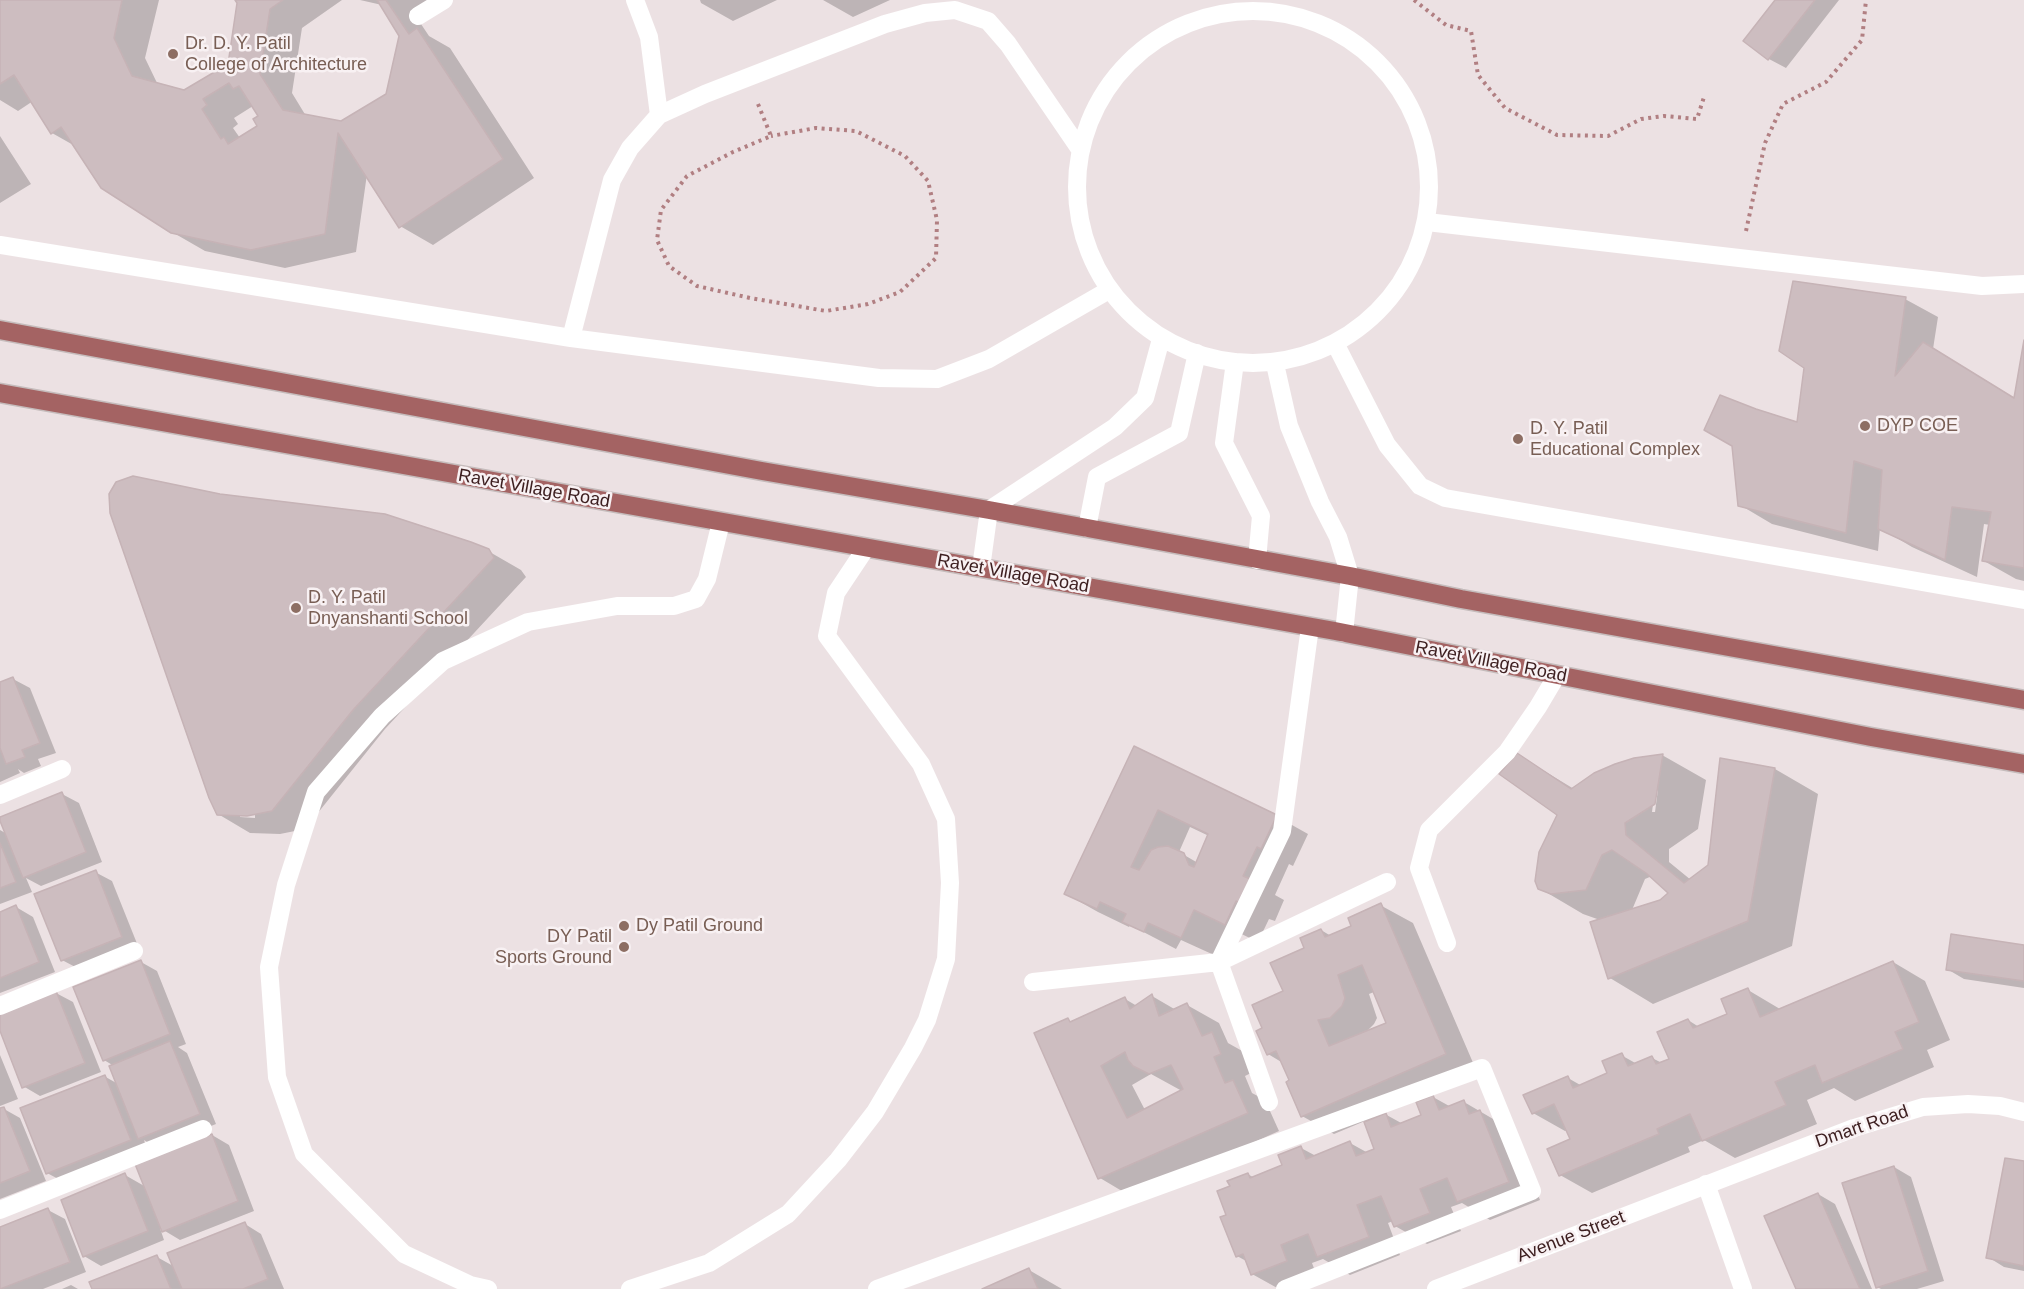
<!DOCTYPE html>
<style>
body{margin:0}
canvas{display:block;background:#ece1e3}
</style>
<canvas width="2024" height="1289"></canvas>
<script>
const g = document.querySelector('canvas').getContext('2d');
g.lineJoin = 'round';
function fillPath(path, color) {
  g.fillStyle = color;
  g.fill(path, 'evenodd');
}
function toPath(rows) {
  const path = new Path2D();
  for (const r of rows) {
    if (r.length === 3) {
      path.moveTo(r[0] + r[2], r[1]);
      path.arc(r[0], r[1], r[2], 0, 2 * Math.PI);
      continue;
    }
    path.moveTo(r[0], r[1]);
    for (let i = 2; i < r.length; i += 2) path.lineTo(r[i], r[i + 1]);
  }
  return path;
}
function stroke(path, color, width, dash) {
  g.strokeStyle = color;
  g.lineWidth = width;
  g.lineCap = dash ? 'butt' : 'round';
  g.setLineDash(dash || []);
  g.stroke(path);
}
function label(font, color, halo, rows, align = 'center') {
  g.font = font + ' Arial,sans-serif';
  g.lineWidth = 5;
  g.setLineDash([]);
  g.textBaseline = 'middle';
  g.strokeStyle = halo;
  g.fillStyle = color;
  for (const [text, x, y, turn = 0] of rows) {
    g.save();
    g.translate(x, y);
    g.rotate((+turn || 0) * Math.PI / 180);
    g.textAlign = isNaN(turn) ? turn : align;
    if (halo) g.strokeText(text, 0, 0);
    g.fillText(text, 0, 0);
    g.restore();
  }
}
fillPath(toPath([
 [0,0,159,0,145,58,158,85,184,92,230,65,239,2,237,0,342,0,302,28,292,93,306,116,341,122,387,95,401,36,382,5,360,0,439,0,415,15,429,36,450,48,534,178,433,245,400,226,367,174,356,252,285,268,205,251,172,232,75,146,52,133,33,101,18,111,0,100],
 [253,106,260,116,259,126,240,138,233,128,238,124,234,118],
 [700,0,777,0,733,21,701,3],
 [823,0,890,0,853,17],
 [1777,0,1839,0,1786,68,1769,59],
 [0,136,31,184,0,203],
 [1905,299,1938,317,1933,349,2015,399,2024,349,2024,581,2016,579,1984,561,1990,525,1984,524,1977,577,1912,547,1880,528,1878,551,1772,524,1740,505,1755,410,1799,423],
 [488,551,521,570,526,577,385,729,305,829,280,834,250,833,218,814],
 [240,814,255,815,255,818,240,817],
 [13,679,30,688,56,753,38,759,41,766,24,773,18,769,20,773,0,782,0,684],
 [1134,748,1276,816,1308,834,1293,866,1289,864,1275,895,1284,900,1275,921,1269,919,1258,942,1227,927,1214,955,1181,940,1176,949,1130,925,1129,927,1098,912,1066,894],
 [1190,827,1209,836,1198,863,1179,852],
 [1518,755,1574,789,1662,755,1706,780,1698,829,1669,849,1669,862,1691,880,1709,866,1775,769,1818,794,1792,946,1653,1004,1610,978,1592,923,1600,920,1583,914,1539,888,1559,814],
 [1655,789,1658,789,1655,812,1652,812],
 [1652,876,1670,893,1661,901,1632,910,1645,879],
 [62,794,79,803,102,862,41,886,26,878,32,892,0,904,0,830,7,834],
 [95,872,112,881,138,946,79,969,62,960],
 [1380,905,1413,923,1477,1072,1383,1113,1403,1124,1423,1116,1433,1097,1451,1107,1464,1102,1512,1130,1540,1200,1490,1220,1462,1203,1451,1207,1461,1231,1427,1244,1395,1226,1393,1221,1388,1223,1400,1255,1350,1275,1323,1259,1312,1263,1318,1279,1279,1289,1252,1274,1248,1262,1237,1256,1228,1216,1232,1187,1248,1174,1254,1178,1284,1166,1301,1148,1316,1156,1350,1143,1368,1153,1376,1150,1365,1121,1334,1134,1302,1116,1291,1081,1283,1063,1268,1054,1264,1029,1306,949,1321,930,1331,936,1353,927],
 [1374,992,1388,1024,1365,1033,1374,1024,1377,1018,1369,994],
 [16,907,33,917,55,972,0,993,0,913],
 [2024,946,2024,988,1964,979,1947,969],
 [141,962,157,971,186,1044,178,1047,187,1053,216,1124,156,1148,144,1140,147,1149,64,1182,47,1173,104,1076,118,1084,114,1066,104,1060],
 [1893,962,1925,981,1950,1040,1927,1050,1934,1067,1855,1101,1834,1088,1807,1100,1817,1124,1735,1158,1704,1140,1688,1147,1690,1152,1592,1193,1560,1175,1572,1140,1568,1130,1565,1131,1533,1113,1568,1078,1582,1086,1609,1074,1621,1055,1637,1064,1652,1058,1662,1063,1671,1060,1688,1020,1699,1027,1729,1014,1748,990,1780,1009],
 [56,993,73,1002,101,1072,40,1096,23,1086,0,1027],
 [1152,996,1176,1010,1187,1005,1219,1023,1228,1043,1244,1052,1253,1072,1245,1076,1252,1093,1265,1100,1279,1131,1132,1197,1100,1178,1068,1020,1073,1023,1125,999,1137,1006],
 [1151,1074,1182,1091,1145,1110,1132,1085],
 [0,1055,18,1099,0,1106],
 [4,1109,20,1118,46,1181,0,1199,0,1110],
 [212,1135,229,1145,254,1211,180,1240,160,1228,164,1240,101,1266,84,1256,125,1175,146,1187],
 [2024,1163,2024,1271,2004,1267,1988,1257],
 [1894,1167,1911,1177,1944,1281,1917,1289,1881,1289,1877,1287],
 [1818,1194,1835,1204,1872,1289,1797,1289],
 [48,1210,65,1219,86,1272,43,1289,0,1289,0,1229],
 [245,1224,261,1234,284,1289,94,1289,157,1257,175,1267],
 [1029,1270,1062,1289,985,1289],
 [71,1285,78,1289,62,1289]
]), '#0003');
const building = toPath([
 [0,0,122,0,114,38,132,76,184,90,228,64,237,3,235,0,283,0,270,9,260,74,283,110,341,121,386,94,399,36,377,0,386,0,409,34,417,28,503,159,399,228,338,133,325,234,251,250,171,233,101,188,61,127,51,134,14,75,0,84,0,0],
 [229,83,233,89,239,86,258,116,253,119,257,126,228,144,224,137,221,139,202,109,207,105,203,99,229,83],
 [1775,0,1815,0,1768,60,1743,41,1775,0],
 [1793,281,1906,297,1895,376,1923,342,2014,398,2024,340,2024,568,1982,561,1991,512,1952,507,1945,560,1878,529,1882,470,1854,461,1846,533,1738,506,1732,446,1704,430,1720,395,1756,409,1797,422,1804,368,1779,351,1793,281],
 [133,476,220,494,385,514,471,542,489,549,494,558,353,710,272,811,247,816,217,815,209,798,110,513,109,494,116,482,133,476],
 [13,677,40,743,22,750,25,757,6,764,0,748,0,682,13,677],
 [1134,746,1277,815,1261,849,1257,847,1243,876,1253,880,1242,904,1236,901,1225,925,1194,910,1181,938,1148,923,1144,932,1122,922,1126,914,1100,902,1097,909,1064,894,1134,746],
 [1158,810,1208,834,1194,867,1189,865,1184,853,1168,846,1158,847,1151,850,1139,870,1131,867,1158,810],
 [1517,753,1571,789,1594,773,1615,764,1634,758,1663,754,1655,804,1625,823,1626,835,1684,883,1708,865,1720,758,1775,768,1748,921,1608,979,1590,922,1660,900,1668,893,1646,873,1612,850,1602,855,1586,890,1551,894,1538,889,1535,881,1539,852,1557,815,1499,774,1517,753],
 [62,792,86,852,23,878,0,821,0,817,62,792],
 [0,843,16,882,0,888,0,843],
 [96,870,122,937,61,961,34,894,96,870],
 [1381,903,1446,1054,1301,1117,1286,1082,1289,1080,1276,1051,1267,1055,1256,1031,1262,1028,1252,1005,1283,991,1270,963,1304,948,1300,938,1321,929,1325,937,1351,926,1348,918,1381,903],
 [1362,965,1386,1023,1329,1046,1318,1020,1330,1018,1342,1006,1345,998,1338,975,1362,965],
 [16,905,39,962,0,978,0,912,16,905],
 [1951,934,2024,945,2024,981,1946,970,1951,934],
 [141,960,170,1034,103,1061,73,987,141,960],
 [1893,961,1919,1022,1895,1032,1903,1049,1822,1083,1815,1065,1775,1082,1786,1105,1702,1141,1690,1114,1657,1129,1659,1134,1559,1176,1547,1149,1570,1139,1554,1104,1532,1114,1523,1095,1568,1076,1573,1088,1607,1073,1602,1061,1622,1053,1628,1066,1652,1056,1656,1064,1669,1059,1657,1032,1688,1019,1693,1028,1727,1014,1721,999,1748,988,1760,1017,1893,961],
 [56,991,85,1063,22,1088,0,1031,0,1013,56,991],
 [1152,994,1159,1016,1187,1003,1202,1036,1212,1032,1221,1054,1214,1057,1225,1083,1233,1080,1248,1113,1098,1179,1034,1033,1068,1018,1070,1022,1125,997,1130,1009,1152,994],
 [1125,1052,1128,1060,1133,1066,1149,1074,1171,1065,1183,1089,1127,1118,1101,1066,1125,1052],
 [170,1041,200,1114,138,1139,109,1066,170,1041],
 [105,1075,131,1140,46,1174,20,1108,105,1075],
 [1433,1095,1439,1110,1464,1100,1469,1114,1480,1110,1509,1182,1457,1202,1447,1178,1420,1189,1430,1213,1394,1227,1381,1196,1357,1205,1369,1237,1317,1257,1308,1234,1281,1245,1287,1261,1251,1275,1243,1254,1236,1257,1220,1217,1226,1215,1217,1191,1230,1186,1227,1181,1248,1173,1250,1178,1282,1165,1278,1155,1301,1146,1306,1159,1350,1141,1356,1156,1374,1149,1364,1122,1386,1113,1391,1127,1421,1115,1416,1102,1433,1095],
 [4,1107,30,1171,0,1183,0,1108,4,1107],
 [212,1134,238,1201,162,1232,135,1164,212,1134],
 [2005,1158,2024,1161,2024,1266,1986,1258,2005,1158],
 [1894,1166,1928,1271,1876,1288,1842,1183,1894,1166],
 [125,1173,148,1231,83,1257,61,1200,125,1173],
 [1818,1193,1860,1289,1796,1289,1764,1216,1818,1193],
 [48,1208,70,1262,0,1289,0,1227,48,1208],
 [245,1222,268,1279,243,1289,182,1289,167,1253,245,1222],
 [157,1255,171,1289,92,1289,89,1282,157,1255],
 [1029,1268,1038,1289,982,1289,1029,1268]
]);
fillPath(building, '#cdbdc0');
stroke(building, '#c6b3b6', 1.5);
const primary = toPath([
 [0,330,762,471,989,510,1350,576,1461,599,2024,700],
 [0,393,1335,631,1871,737,2024,764]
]);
stroke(primary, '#c5bcbc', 21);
stroke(toPath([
 [1414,0,1446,25,1471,31,1478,75,1505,108,1557,135,1608,136,1641,119,1664,116,1697,119,1704,97],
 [758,104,771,136,733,152,687,176,661,210,657,240,669,266,697,286,750,298,826,311,868,304,900,292,936,258,937,220,928,181,905,156,856,131,816,128,771,136],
 [1746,231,1765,143,1783,104,1826,82,1862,40,1866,0]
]), '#b17f82', 4, [3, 4.5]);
stroke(toPath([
 [635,0,649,37,659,115],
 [1253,187,176],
 [418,16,444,0],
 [1427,222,1982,286,2024,284],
 [0,245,571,338,879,378,937,379,989,359,1109,290],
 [571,338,612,180,630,148,659,115,705,94,885,24,925,13,955,10,988,21,1008,44,1079,148],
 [1336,345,1387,445,1420,486,1445,498,2024,600],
 [1235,362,1224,443,1261,516,1257,560],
 [1275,364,1289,426,1320,502,1338,537,1350,576,1344,633],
 [1087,528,1097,477,1179,433,1197,353],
 [981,568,989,510,1115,427,1145,398,1161,339],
 [0,795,62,769],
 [1447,943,1419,868,1429,830,1507,752,1538,707,1557,675],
 [1033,982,1219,962,1387,882],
 [0,1006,134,951],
 [1269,1102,1219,962,1282,831,1310,627],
 [0,1210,203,1129],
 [488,1289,470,1285,404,1254,304,1154,277,1077,269,967,286,885,316,792,382,716,443,661,528,622,617,606,674,606,696,599,707,579,721,522],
 [630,1289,709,1263,788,1214,838,1160,875,1112,913,1048,927,1020,946,959,950,883,946,819,921,764,827,636,836,593,866,548],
 [877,1289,1482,1068,1532,1191,1285,1289]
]), '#fff', 18);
stroke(toPath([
 [1706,1184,1743,1289],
 [1436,1289,1854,1128,1923,1107,1968,1104,2000,1106,2024,1112]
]), '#fff', 18);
stroke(primary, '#a46363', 18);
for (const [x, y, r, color] of [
 [173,54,6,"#8d6e63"],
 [1865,426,6,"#8d6e63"],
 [1518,439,6,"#8d6e63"],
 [296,608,6,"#8d6e63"],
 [624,926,6,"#8d6e63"],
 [624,947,6,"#8d6e63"]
]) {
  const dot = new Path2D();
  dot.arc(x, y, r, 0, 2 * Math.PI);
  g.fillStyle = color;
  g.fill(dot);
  stroke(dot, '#f8f1f3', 2);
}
label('18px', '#785e54', '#f8f1f3', [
 ["Dr. D. Y. Patil",185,44],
 ["College of Architecture",185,65],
 ["DYP COE",1877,426],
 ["D. Y. Patil",1530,429],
 ["Educational Complex",1530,450],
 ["D. Y. Patil",308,598],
 ["Dnyanshanti School",308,619],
 ["Dy Patil Ground",636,926],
 ["DY Patil",612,937,"right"],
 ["Sports Ground",612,958,"right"]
], 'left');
label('18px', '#3e2021', '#f8f1f3', [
 ["Ravet Village Road",534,489,10],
 ["Ravet Village Road",1013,574,10],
 ["Ravet Village Road",1491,662,11],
 ["Dmart Road",1862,1127,-19],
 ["Avenue Street",1571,1237,-21]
]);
</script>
